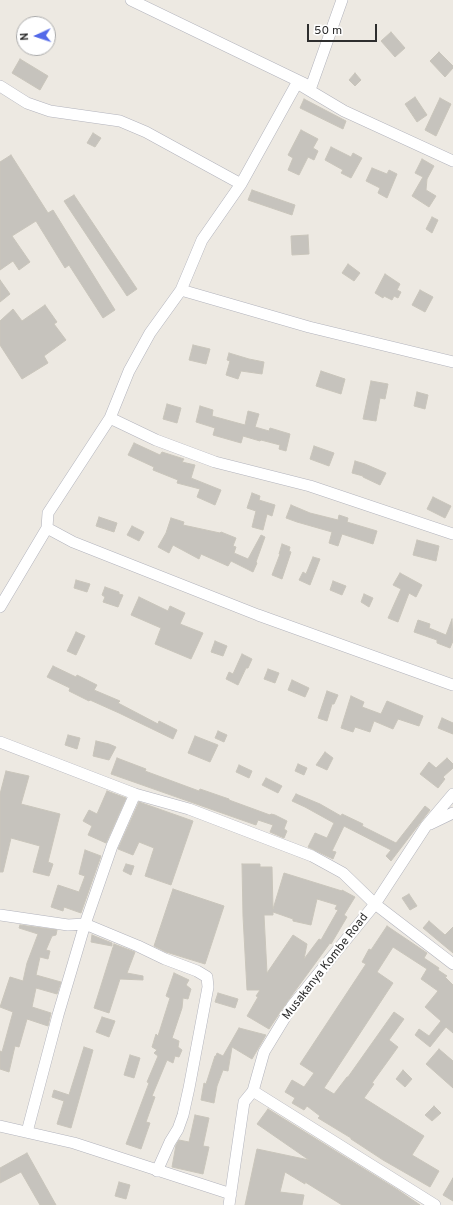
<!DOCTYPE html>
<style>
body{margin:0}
#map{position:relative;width:453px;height:1205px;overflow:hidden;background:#ede9e2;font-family:Overpass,sans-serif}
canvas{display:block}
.north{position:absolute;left:16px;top:16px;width:40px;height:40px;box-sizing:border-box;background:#fff;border:1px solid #ababab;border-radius:50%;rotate:267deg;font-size:11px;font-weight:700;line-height:16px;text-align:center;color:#2e2e2e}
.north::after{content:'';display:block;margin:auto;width:14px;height:18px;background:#5369e9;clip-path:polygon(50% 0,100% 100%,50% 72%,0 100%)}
.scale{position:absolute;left:307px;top:24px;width:70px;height:18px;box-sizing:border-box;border:2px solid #2e2e2e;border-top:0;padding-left:5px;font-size:12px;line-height:14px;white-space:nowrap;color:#2e2e2e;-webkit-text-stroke:3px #fff;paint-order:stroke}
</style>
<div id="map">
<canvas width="453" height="1205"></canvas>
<div class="north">N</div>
<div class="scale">50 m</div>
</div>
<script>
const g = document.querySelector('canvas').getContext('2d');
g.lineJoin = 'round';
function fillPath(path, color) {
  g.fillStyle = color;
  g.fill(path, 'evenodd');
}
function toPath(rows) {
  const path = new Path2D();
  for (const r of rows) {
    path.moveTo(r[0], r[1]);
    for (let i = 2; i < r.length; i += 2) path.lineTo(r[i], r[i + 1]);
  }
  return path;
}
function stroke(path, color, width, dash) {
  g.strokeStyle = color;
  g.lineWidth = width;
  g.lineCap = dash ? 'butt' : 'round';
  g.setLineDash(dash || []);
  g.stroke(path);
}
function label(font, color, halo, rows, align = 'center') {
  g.font = font + ' Overpass,sans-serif';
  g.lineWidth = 4;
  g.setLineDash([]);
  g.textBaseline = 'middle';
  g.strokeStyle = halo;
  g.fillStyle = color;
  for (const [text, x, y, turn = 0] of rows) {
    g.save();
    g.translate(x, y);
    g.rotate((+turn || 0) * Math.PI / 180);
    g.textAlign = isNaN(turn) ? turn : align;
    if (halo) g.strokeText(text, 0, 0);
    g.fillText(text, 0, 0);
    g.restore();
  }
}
const building = toPath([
 [391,32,405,48,395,57,381,41,391,32],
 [439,52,453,66,453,68,445,77,430,61,439,52],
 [20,59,48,76,40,90,12,73,20,59],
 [355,73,361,80,355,86,349,80,355,73],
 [415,97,427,115,417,122,405,104,415,97],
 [440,98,451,104,436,136,425,130,440,98],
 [304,99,346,121,343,129,300,108,304,99],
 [301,130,318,139,313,148,318,151,314,160,308,157,299,175,288,170,293,158,288,155,301,130],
 [93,133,101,138,95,147,87,143,93,133],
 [331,147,351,157,353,153,362,158,351,178,341,173,343,170,325,160,331,147],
 [11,155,48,213,53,210,115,310,103,318,69,265,65,268,36,221,12,236,30,262,19,270,13,261,0,270,0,162,11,155],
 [422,159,434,166,427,179,426,190,436,196,429,207,412,196,423,177,415,173,422,159],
 [372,168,387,174,389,170,397,174,387,198,378,193,380,188,366,181,372,168],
 [252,190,295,205,292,215,248,200,252,190],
 [74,195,137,289,127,296,64,201,74,195],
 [432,217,438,220,432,233,426,229,432,217],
 [308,235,309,254,292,255,291,236,308,235],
 [348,264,360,273,354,281,342,273,348,264],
 [385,274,400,284,397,290,401,292,398,298,394,296,392,300,384,296,383,298,375,293,385,274],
 [0,280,10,294,0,302,0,280],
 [420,290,433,297,425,312,412,305,420,290],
 [45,305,57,322,54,324,66,340,44,356,48,363,22,379,0,345,0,321,13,309,22,321,45,305],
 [193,345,210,349,206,364,189,360,193,345],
 [229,353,249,359,264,362,262,374,241,371,238,379,226,375,230,361,227,360,229,353],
 [321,371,345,379,341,394,316,386,321,371],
 [371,381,388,384,385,399,380,398,376,421,363,419,371,381],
 [417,392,428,395,425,409,414,406,417,392],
 [167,404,181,408,177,423,163,419,167,404],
 [200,406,213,410,212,416,245,425,248,411,259,414,255,427,269,431,270,428,290,434,286,451,279,449,280,445,261,440,260,441,243,436,241,443,213,435,215,428,196,422,200,406],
 [134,443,160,455,162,452,184,459,182,462,195,465,191,478,221,490,215,505,197,497,200,489,177,483,178,480,153,470,154,467,128,455,134,443],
 [314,446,334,453,329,466,310,459,314,446],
 [355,461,365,464,386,473,380,485,363,477,363,476,352,473,355,461],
 [252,493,260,496,259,500,275,505,272,516,267,514,263,530,252,527,256,511,247,508,252,493],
 [433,497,451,506,445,518,427,509,433,497],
 [291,505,310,513,338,520,339,515,348,518,347,522,377,531,373,544,342,534,338,546,329,543,332,532,297,522,286,518,291,505],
 [99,517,117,523,114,532,96,526,99,517],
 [171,518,184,522,183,525,220,533,221,532,236,538,233,546,236,547,234,553,248,559,261,535,265,537,256,562,257,563,253,572,231,561,228,566,201,554,199,559,173,545,169,553,158,547,166,533,171,518],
 [132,526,144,532,139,541,127,535,132,526],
 [417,540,439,546,436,561,413,555,417,540],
 [282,544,290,547,289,551,291,552,282,579,272,575,280,554,279,554,282,544],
 [313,557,320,559,310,585,299,580,303,572,306,574,313,557],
 [400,573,422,585,416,597,409,593,398,622,388,618,401,589,393,585,400,573],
 [76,580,90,584,87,592,74,588,76,580],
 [333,581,346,586,342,595,330,590,333,581],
 [105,587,119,592,119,594,123,595,118,607,103,602,105,597,102,595,105,587],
 [364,594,373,598,369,607,361,602,364,594],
 [139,597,168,611,170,606,185,613,180,624,203,633,191,659,155,644,161,628,131,615,139,597],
 [452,619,453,641,450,648,437,643,437,640,414,632,418,620,430,624,429,628,446,635,452,619],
 [76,632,85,636,76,655,67,651,76,632],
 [215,641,227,646,223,656,211,652,215,641],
 [242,654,252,659,248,668,246,668,238,685,226,679,229,672,233,674,242,654],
 [53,666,76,677,77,675,97,685,94,690,120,701,118,703,158,724,159,721,177,730,173,739,119,713,90,700,89,701,69,691,70,688,47,677,53,666],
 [268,669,279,673,275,683,264,679,268,669],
 [292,680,309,688,305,697,288,690,292,680],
 [327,691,338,695,334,704,332,704,327,721,318,718,327,691],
 [351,696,364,702,362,707,381,714,387,701,423,716,419,726,398,719,393,729,374,721,370,732,355,727,353,732,341,728,351,696],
 [442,718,453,723,453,734,438,728,442,718],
 [218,731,227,735,224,742,215,738,218,731],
 [68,735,80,738,77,749,65,745,68,735],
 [195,736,218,745,210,762,188,753,195,736],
 [96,741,109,744,116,747,109,760,93,756,96,741],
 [325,752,333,758,327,770,316,765,325,752],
 [117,758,146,769,145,771,199,791,200,789,229,799,229,800,270,815,271,814,275,815,287,821,284,829,287,831,284,838,270,832,273,825,258,820,256,825,111,774,117,758],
 [447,758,453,764,453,768,443,777,445,779,438,788,420,774,429,762,436,768,447,758],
 [298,764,307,768,304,775,295,771,298,764],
 [239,765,252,771,249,778,236,772,239,765],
 [6,771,29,776,21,804,60,814,48,862,53,864,49,876,33,872,40,846,11,838,3,872,0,872,0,794,6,771],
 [266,778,282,786,278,793,262,785,266,778],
 [107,791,126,798,106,843,88,835,92,826,83,821,89,810,97,814,107,791],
 [296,794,320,804,341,816,342,814,363,824,362,826,396,843,425,806,430,810,391,861,386,856,391,850,344,826,332,851,336,852,333,859,308,847,315,833,327,838,334,823,305,807,292,801,296,794],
 [139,802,193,821,171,885,145,876,154,848,139,842,133,855,118,849,139,802],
 [85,850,101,856,81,913,64,907,63,911,51,907,58,885,79,892,85,876,79,874,85,850],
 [126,864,134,866,131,875,123,871,126,864],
 [242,864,260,864,260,867,272,867,273,909,284,873,342,891,342,890,355,897,344,915,347,917,331,944,330,943,287,1002,269,1029,247,1016,258,997,256,996,260,990,247,990,243,916,242,864],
 [317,899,337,905,335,909,338,910,321,940,319,939,304,959,307,944,293,935,267,973,264,915,273,915,273,912,293,919,293,921,311,925,317,899],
 [173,889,224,906,205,964,166,952,154,946,173,889],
 [409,894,417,906,410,910,402,898,409,894],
 [429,921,445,935,453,927,453,953,423,928,429,921],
 [20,925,57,930,56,935,52,936,46,950,50,951,48,959,40,957,36,975,61,982,57,994,36,988,32,1007,51,1013,48,1026,27,1019,19,1047,15,1046,9,1072,0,1069,0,1051,2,1052,13,1012,0,1007,10,977,23,981,27,963,38,934,19,928,20,925],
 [387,926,427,953,424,958,439,968,438,970,447,976,445,977,453,985,453,1033,446,1027,430,1047,415,1035,419,1029,429,1036,441,1021,425,1007,438,991,421,979,427,969,393,947,377,972,393,983,324,1088,334,1094,347,1077,348,1077,394,1012,404,1019,389,1040,398,1047,372,1083,374,1084,364,1098,424,1136,412,1155,439,1171,430,1187,383,1160,351,1139,351,1138,318,1118,320,1116,307,1106,304,1110,292,1103,295,1098,285,1092,292,1080,304,1087,314,1073,300,1064,366,964,362,962,369,949,371,950,387,926],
 [92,935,112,943,112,946,91,942,92,935],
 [114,944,135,952,127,973,143,976,143,980,120,979,109,1013,94,1008,114,944],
 [174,973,189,980,186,985,191,989,188,999,183,998,182,1008,172,1038,179,1041,178,1047,182,1050,179,1057,175,1056,173,1063,167,1060,152,1096,155,1097,146,1122,150,1123,141,1149,126,1144,149,1083,147,1082,158,1056,154,1053,157,1050,152,1047,156,1034,158,1036,170,998,166,996,174,973],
 [218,993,238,999,235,1008,215,1002,218,993],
 [102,1017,115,1021,109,1037,96,1032,102,1017],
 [239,1028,266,1035,252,1059,232,1047,228,1071,223,1070,217,1086,214,1103,201,1100,204,1083,206,1084,215,1056,216,1056,217,1053,223,1056,239,1028],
 [84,1047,93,1050,71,1128,57,1124,64,1101,52,1097,54,1090,69,1095,84,1047],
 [439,1049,453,1061,453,1088,426,1064,439,1049],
 [130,1055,140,1058,134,1078,124,1075,130,1055],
 [403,1070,412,1079,405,1087,396,1079,403,1070],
 [434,1106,441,1113,432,1121,425,1115,434,1106],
 [268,1109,398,1190,420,1205,342,1205,305,1182,305,1184,285,1172,280,1192,304,1195,302,1205,245,1205,257,1149,309,1160,257,1124,268,1109],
 [195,1115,209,1118,203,1146,209,1147,203,1174,172,1167,176,1145,179,1140,189,1142,195,1115],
 [27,1153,56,1205,40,1205,21,1172,0,1183,0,1168,27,1153],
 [453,1178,453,1201,443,1195,453,1178],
 [119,1182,130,1185,126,1199,115,1196,119,1182]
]);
fillPath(building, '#c6c3bd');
stroke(building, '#c9c5bb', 1);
const minor = toPath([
 [131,0,305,84],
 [0,86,27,103,50,111,120,121,146,132,241,184],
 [302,86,344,111,453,161],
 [181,290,309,327,453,362],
 [110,418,156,440,215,462,310,486,453,534],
 [47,528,73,542,258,615,453,685],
 [0,607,47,528,48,513,110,418,129,371,150,333,181,290,202,240,241,184,297,83,311,87,342,0],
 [0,742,135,794,189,809,312,856,343,873,375,904,453,964],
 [430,824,453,813],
 [0,915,68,925,85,924,138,946,165,959,197,971,207,977,208,987,189,1088,183,1115,178,1129,170,1142,157,1171],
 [253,1091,435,1205],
 [0,1126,74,1143,231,1194],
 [27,1132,58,1015,85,924,112,846,135,794],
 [229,1205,244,1102,253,1091,264,1052,292,1006,375,904,426,826,453,794]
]);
stroke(minor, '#b2b3bc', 12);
stroke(minor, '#fff', 11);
label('12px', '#2e2e2e', '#fff', [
 ["Musakanya Kombe Road",326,967,-52]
]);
</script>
